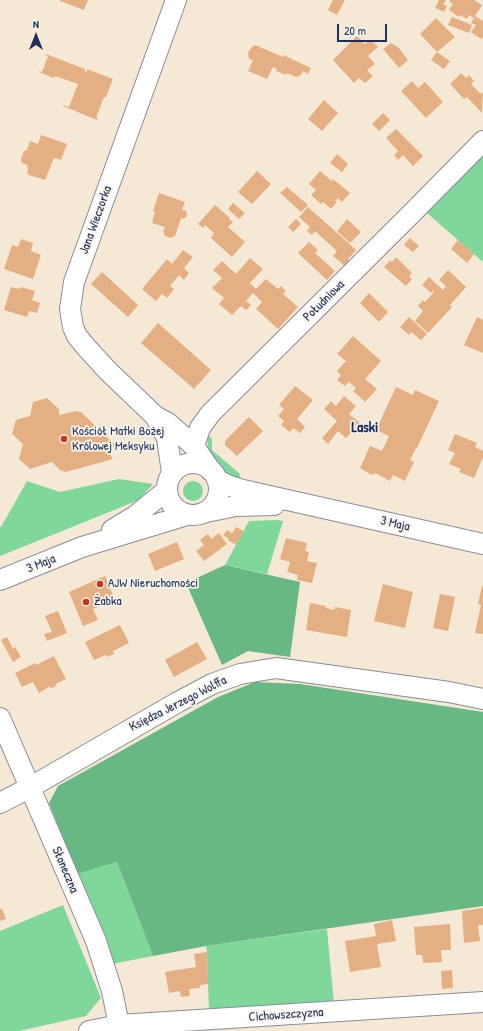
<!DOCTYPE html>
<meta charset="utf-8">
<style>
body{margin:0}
#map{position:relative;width:483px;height:1031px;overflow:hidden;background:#f5e8d4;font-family:"Patrick Hand",sans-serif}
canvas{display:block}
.north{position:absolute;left:16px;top:16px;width:40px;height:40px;-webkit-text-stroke:3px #f7f3e8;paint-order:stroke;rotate:0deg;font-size:11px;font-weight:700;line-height:16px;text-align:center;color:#1b2f5e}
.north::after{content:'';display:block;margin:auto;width:14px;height:18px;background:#1b2f5e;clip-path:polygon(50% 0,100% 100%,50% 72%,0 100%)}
.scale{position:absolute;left:337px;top:24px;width:50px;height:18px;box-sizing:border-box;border:2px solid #1b2f5e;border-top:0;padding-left:5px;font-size:12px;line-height:14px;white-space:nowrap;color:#1b2f5e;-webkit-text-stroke:3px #f7f3e8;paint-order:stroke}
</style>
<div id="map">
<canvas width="483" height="1031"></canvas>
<div class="north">N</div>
<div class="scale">20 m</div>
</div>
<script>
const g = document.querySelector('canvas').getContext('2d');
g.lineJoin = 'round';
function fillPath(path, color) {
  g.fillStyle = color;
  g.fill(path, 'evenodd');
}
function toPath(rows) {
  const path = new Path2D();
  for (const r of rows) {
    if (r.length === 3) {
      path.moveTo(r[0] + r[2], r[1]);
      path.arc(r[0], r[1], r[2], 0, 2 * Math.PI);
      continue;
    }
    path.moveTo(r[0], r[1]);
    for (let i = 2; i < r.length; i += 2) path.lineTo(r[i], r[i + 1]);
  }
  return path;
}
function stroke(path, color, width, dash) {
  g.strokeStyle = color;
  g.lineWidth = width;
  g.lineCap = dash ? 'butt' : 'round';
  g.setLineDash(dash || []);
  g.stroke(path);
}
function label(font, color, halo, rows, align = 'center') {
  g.font = font + ' "Patrick Hand",sans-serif';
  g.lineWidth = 3.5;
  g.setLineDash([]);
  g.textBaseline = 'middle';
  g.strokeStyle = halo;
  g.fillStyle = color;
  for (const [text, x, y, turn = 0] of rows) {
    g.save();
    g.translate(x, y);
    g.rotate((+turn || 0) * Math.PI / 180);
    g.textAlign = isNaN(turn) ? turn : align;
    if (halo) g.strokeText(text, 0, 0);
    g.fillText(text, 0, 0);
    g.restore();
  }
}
fillPath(toPath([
 [483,156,483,262,427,213],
 [207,436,209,436,212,439,212,450,240,474,239,482,221,471,209,456],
 [119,479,153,484,139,500,0,556,0,527,1,527,27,481,60,492],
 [193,491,10],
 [277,520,283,521,267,574,225,565,249,521],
 [117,862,153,956,112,964,77,874],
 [63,905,101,998,86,1016,19,1031,0,1031,0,931],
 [327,929,334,1004,209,1012,207,952,206,946]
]), '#80d79c');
fillPath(toPath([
 [225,565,300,582,290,657,248,651,222,665,186,583],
 [255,682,300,684,483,712,483,906,206,946,153,956,117,862,77,874,49,803,58,786,218,697]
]), '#68b884');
fillPath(toPath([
 [60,0,88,0,84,10,60,1],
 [333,0,345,0,337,15,328,10],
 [439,0,446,0,443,4,447,6,444,12,435,8],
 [450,0,474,0,482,5,475,16,483,21,483,37,481,39,471,32,476,25,471,23,474,18,469,15,467,19,460,15,459,17,449,10,453,4,449,1],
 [452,17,472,25,469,33,448,25],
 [436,18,455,37,437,52,420,34],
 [357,36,365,44,370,39,378,47,368,56,375,64,367,70,373,76,365,83,359,78,354,83,333,60],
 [391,43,398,47,408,60,399,68,383,49],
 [255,45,283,57,283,55,311,68,308,74,303,71,301,75,296,77,287,73,286,75,276,71,277,69,273,67,267,79,248,71,253,60,249,59,248,53,251,48],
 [437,52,450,61,444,69,431,60],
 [46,54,85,69,84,71,87,72,87,69,113,79,106,97,104,97,96,118,98,118,97,120,63,106,63,105,69,107,78,84,55,76,54,78,39,72,39,71,42,72,48,56,45,55],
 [461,73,466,78,469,75,474,81,471,84,481,94,483,92,482,113,467,97,464,99,450,84],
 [412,81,418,88,425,82,443,102,426,118,401,91],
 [324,100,338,113,322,131,308,119],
 [383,113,390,120,379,131,372,124],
 [396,129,423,156,413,166,403,155,398,160,394,155,398,151,386,138],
 [41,135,67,144,61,160,54,158,45,180,29,175,27,173,28,170,27,165,22,163,21,159,24,151,27,150,30,141,38,144],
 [337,154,348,164,342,172,330,163],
 [257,171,271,184,252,204,238,192],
 [320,171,332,181,333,179,350,193,342,202,338,198,335,201,337,202,331,209,323,202,321,204,311,195,316,190,309,184],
 [287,187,308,205,301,212,280,193],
 [159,193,185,202,182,210,186,211,187,214,186,217,183,219,181,218,175,236,170,238,165,236,163,231,165,227,152,223,155,212,153,211],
 [233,203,245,213,239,219,228,209],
 [215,205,230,218,229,219,233,222,228,227,245,242,232,257,211,238,214,233,205,225,203,228,198,224],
 [308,207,356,250,348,259,350,261,345,266,333,256,337,251,315,231,312,235,307,231,310,227,299,217],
 [296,219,301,224,293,232,288,227],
 [347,219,361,232,350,243,337,231],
 [410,238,419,246,413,252,404,245],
 [21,239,33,243,31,251,41,255,33,279,4,269,12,245,18,247],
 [458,240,474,254,467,263,451,249],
 [309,242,318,250,315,253,335,271,327,280,298,253],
 [183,250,193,257,184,268,189,273,184,280,179,275,170,286,174,289,167,298,162,294,156,301,142,289,167,259,172,264],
 [396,257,412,273,409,277,412,279,406,286,384,267,390,260,392,262],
 [250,258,263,269,250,283,256,289,266,279,278,289,281,286,286,291,283,294,298,307,278,329,256,309,262,302,253,293,246,301,251,305,246,310,241,306,232,315,219,304,224,298,212,288,222,278,213,270,222,261,236,274],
 [448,270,466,287,450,305,452,307,428,333,415,321,423,311,418,306,423,300,425,302,434,292,432,291,431,293,422,285,429,277,443,290,446,286,439,280],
 [102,272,138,305,128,317,91,284],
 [11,287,20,289,21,287,35,291,32,300,40,303,37,313,29,311,27,317,4,310],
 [369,293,388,312,379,322,360,303],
 [409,317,427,334,421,340,411,332,409,335,400,327],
 [477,317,483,320,483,353,464,345],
 [158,323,211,370,194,389,141,343],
 [353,336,381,361,365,379,377,389,365,402,353,391,356,388,349,382,345,386,337,380,341,375,337,371,346,361,337,354],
 [295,386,313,400,297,419,305,427,300,433,293,428,290,432,281,425,284,421,278,416,284,409,279,405],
 [396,387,413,395,415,390,439,401,417,448,416,448,410,460,414,462,405,481,393,475,390,481,375,473,374,475,370,474,360,468,370,446,382,451,389,436,376,430],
 [344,396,356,406,349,414,360,423,346,438,338,431,328,444,322,438,337,421,324,409,331,401,336,406],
 [47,398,59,409,59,415,76,411,81,412,116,446,112,448,110,455,113,459,66,472,60,470,52,462,30,469,19,459,23,444,12,434,16,420,30,416,33,402],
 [249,417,263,431,237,456,225,445,225,441],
 [455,434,477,443,475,447,483,451,483,457,474,478,459,472,461,469,449,464,455,453,448,450],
 [236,527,244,531,236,545,228,540,229,539,223,535,227,530,232,533],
 [219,533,227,544,204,561,196,551,204,545,200,540,208,534,211,539],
 [286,538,307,543,305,551,309,552,307,561,317,563,312,583,297,580,298,575,287,572,290,562,280,559],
 [177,542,184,559,155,571,148,554],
 [105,576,115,600,93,609,98,620,83,626,69,592],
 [383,584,413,592,405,628,374,621],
 [482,586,483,586,483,634,475,633,481,605,478,604],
 [440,594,455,597,448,631,433,628],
 [310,603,326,606,326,608,334,610,335,607,351,610,347,637,306,630],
 [58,611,67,633,47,641,44,634,52,632,45,616],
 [120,625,129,643,113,651,114,654,107,657,106,655,94,660,85,642],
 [7,637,13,649,15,647,21,657,13,662,1,640],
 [197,642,207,659,174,677,165,660],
 [54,656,66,679,56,684,55,687,52,688,49,687,39,693,33,682,22,687,15,673,35,663,36,665],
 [483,908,483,925,478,925,480,941,464,943,462,911],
 [0,909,2,909,6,919,0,921],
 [392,920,396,941,377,944,381,967,350,972,345,941,376,936,374,924],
 [450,924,451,950,441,950,442,962,423,963,422,955,416,955,414,927],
 [207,952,208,984,200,985,200,988,189,989,190,996,181,997,180,991,169,993,165,972,196,967,194,954],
 [452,970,453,988,442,989,441,971]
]), '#e4b083');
const minor = toPath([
 [176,0,74,282,70,309,73,327,77,336,86,347,108,371,155,416,168,423,194,446],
 [156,418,167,438,172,473],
 [193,489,26],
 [211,471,194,446,200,428,210,414,412,213,483,141],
 [217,480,230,486,243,490,483,544],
 [206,512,236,506,274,505],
 [112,530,135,516,167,490],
 [0,580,82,547,187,515],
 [0,718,96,941,112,991,119,1025],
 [0,803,29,788,178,702,212,684,240,674,276,668,449,692,483,699],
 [89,1031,119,1025,483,1002]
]);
stroke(minor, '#888c99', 22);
stroke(minor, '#fff', 20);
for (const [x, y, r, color] of [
 [64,439,4,"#c8321e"],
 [100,584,4,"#c8321e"],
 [86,602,4,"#c8321e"]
]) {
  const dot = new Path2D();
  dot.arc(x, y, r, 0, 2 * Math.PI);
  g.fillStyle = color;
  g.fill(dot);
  stroke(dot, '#f7f3e8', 1.5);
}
label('13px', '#1b2f5e', '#f7f3e8', [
 ["Jana Wieczorka",96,220,-70],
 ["Południowa",324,301,-45],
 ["3 Maja",395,524,13],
 ["3 Maja",41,564,-22],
 ["Księdza Jerzego Wolffa",178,704,-27],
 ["Słoneczna",65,870,67],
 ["Cichowszczyzna",286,1015,-4]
]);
label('13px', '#1b2f5e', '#f7f3e8', [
 ["Kościół Matki Bożej",72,432],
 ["Królowej Meksyku",72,447],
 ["AJW Nieruchomości",108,584],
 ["Żabka",94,602]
], 'left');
label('bold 15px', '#1b2f5e', '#f7f3e8', [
 ["Laski",365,428]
]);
</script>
